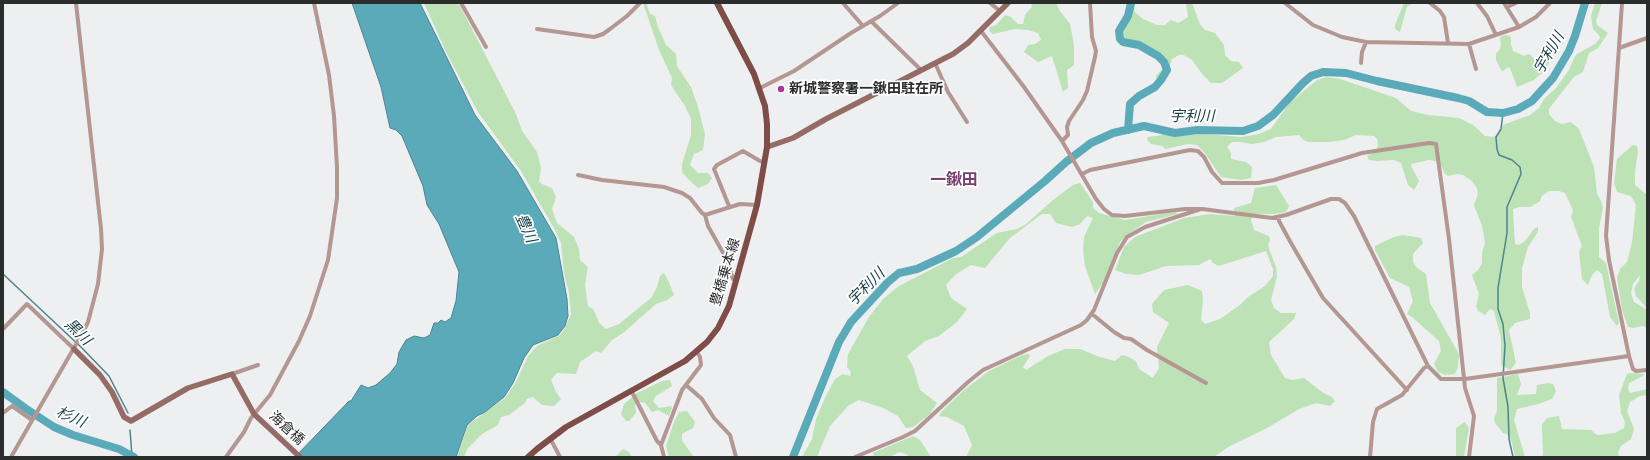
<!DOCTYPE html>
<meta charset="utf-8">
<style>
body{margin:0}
#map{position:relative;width:1650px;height:460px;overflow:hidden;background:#edeff0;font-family:"Golos Text",sans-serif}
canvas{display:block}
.frame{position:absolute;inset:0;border:4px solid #2b2c2c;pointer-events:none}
</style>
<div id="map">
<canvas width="1650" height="460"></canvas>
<div class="frame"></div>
</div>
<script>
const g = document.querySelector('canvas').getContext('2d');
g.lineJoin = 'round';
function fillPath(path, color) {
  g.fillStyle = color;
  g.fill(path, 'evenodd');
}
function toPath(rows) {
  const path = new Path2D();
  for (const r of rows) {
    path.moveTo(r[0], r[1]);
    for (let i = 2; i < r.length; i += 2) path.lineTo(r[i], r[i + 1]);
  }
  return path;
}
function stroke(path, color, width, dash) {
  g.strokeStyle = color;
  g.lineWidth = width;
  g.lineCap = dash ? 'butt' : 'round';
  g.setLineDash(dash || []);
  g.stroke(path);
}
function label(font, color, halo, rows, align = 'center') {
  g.font = font + ' "Golos Text","Noto Sans JP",sans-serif';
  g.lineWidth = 3.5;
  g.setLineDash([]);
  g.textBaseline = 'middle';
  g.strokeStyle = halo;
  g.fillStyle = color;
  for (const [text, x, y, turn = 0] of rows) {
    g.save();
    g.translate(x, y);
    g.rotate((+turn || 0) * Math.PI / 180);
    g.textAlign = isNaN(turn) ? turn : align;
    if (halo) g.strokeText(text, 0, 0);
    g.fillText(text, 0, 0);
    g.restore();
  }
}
fillPath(toPath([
 [424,3,457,3,460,6,516,114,522,131,537,152,541,168,539,181,542,184,552,188,556,197,552,209,557,223,574,237,579,249,580,260,588,267,585,285,588,306,594,310,599,323,606,329,619,324,651,298,657,287,660,276,664,273,668,280,674,295,667,300,656,304,623,333,612,340,601,353,596,351,580,362,576,374,557,373,551,380,556,392,561,399,554,406,542,405,533,397,527,399,525,403,509,415,501,417,498,425,482,434,468,448,464,457,457,457,468,425,505,398,516,382,528,356,537,346,560,335,565,328,571,314,569,293,564,273,561,243,555,230,521,171,478,112,446,52],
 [643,3,647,3,647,6,650,14,655,16,658,27,666,45,676,54,677,66,691,87,698,107,705,134,703,150,694,154,690,165,698,173,708,173,712,178,708,184,698,188,689,180,682,172,682,164,691,135,691,119,685,106,671,85,672,78,659,50],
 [1031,3,1056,3,1060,11,1070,24,1074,45,1074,65,1067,70,1068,88,1063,92,1052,56,1038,62,1024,52,1028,45,1035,44,1041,40,1038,33,1028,30,1015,29,993,34,989,31,990,27,996,25,1005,15,1011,17,1018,24,1023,24,1025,15,1032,7],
 [1134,3,1135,12,1143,19,1157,25,1165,25,1171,20,1178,23,1188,17,1186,3,1192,3,1200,24,1205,30,1215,33,1224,45,1225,55,1231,61,1239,62,1243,68,1222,83,1211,83,1203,75,1192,60,1184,55,1179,55,1172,59,1166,78,1156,83,1156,76,1163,68,1163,62,1152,51,1123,38,1124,26,1129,16,1131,5],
 [1404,3,1413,3,1407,7,1400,32,1395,29,1395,25],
 [1595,3,1602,3,1596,21,1597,25,1608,33,1598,48,1589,53,1583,72,1574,77,1566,87,1549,109,1549,114,1555,121,1562,124,1571,122,1579,129,1594,167,1597,194,1601,201,1603,208,1599,228,1599,257,1606,263,1619,323,1617,326,1610,317,1602,274,1597,270,1592,275,1588,285,1582,279,1579,252,1582,246,1571,217,1573,210,1565,193,1559,191,1549,191,1542,196,1540,201,1530,207,1519,207,1513,209,1515,244,1519,245,1525,241,1534,229,1538,227,1538,232,1528,247,1522,268,1522,287,1530,313,1530,319,1515,323,1509,330,1516,363,1510,370,1501,365,1501,338,1494,311,1490,309,1485,315,1478,311,1476,306,1479,294,1472,275,1478,270,1482,264,1482,253,1485,242,1482,226,1474,205,1478,194,1477,188,1472,181,1463,175,1457,174,1448,176,1444,173,1442,167,1435,161,1429,160,1411,164,1412,168,1419,181,1414,190,1408,185,1401,163,1394,160,1377,161,1369,160,1367,156,1375,152,1378,146,1377,139,1374,136,1356,135,1344,140,1329,142,1309,142,1304,140,1299,135,1276,137,1264,142,1252,144,1241,142,1232,142,1227,147,1231,153,1231,159,1246,162,1252,167,1251,178,1241,180,1221,177,1204,152,1197,145,1187,144,1165,149,1163,146,1151,144,1147,140,1148,137,1163,135,1181,135,1202,134,1242,137,1259,134,1271,129,1290,102,1305,90,1317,80,1327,77,1340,79,1396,98,1411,111,1428,115,1459,118,1473,125,1485,136,1494,137,1501,131,1503,125,1530,115,1539,108,1544,99,1556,88,1569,70,1574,58,1577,54,1595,44,1600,38,1599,35,1593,29,1591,16],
 [1506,35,1510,36,1511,39,1511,44,1513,51,1524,56,1528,54,1531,55,1538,65,1541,66,1552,51,1557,35,1560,35,1549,63,1542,73,1534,80,1517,87,1510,68,1508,67,1503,71,1501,70,1496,60,1496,54,1500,49,1501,43,1500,39,1501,36],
 [1633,145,1637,146,1638,151,1635,172,1635,185,1647,195,1647,308,1636,296,1634,288,1639,281,1640,275,1633,284,1631,293,1634,302,1647,310,1647,328,1643,326,1633,328,1628,327,1622,310,1617,278,1620,269,1627,262,1632,242,1636,205,1631,196,1617,192,1614,183,1617,159],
 [1080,183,1093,202,1093,208,1099,213,1125,220,1162,214,1175,212,1178,214,1146,222,1131,232,1120,242,1103,283,1095,294,1085,266,1083,250,1084,237,1093,218,1087,216,1080,224,1072,227,1056,223,1050,214,1042,214,1010,238,985,268,971,265,955,275,946,285,951,298,967,309,957,322,939,336,925,341,907,356,913,366,920,390,937,403,930,414,913,427,906,428,898,416,883,408,859,400,848,406,830,426,817,457,802,457,812,439,816,419,825,398,835,379,843,374,850,376,851,372,847,367,848,354,869,317,883,299,899,286,953,258,961,257,997,233,1017,229,1026,224,1053,200,1073,185],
 [1276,185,1289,206,1286,212,1275,214,1254,214,1251,220,1254,230,1269,236,1270,240,1268,246,1276,267,1277,276,1271,300,1274,308,1281,313,1296,313,1294,319,1269,342,1271,355,1285,378,1292,380,1304,378,1322,392,1332,397,1335,401,1330,406,1316,403,1299,409,1267,428,1228,447,1214,457,966,457,972,445,964,426,947,417,939,416,942,411,964,390,989,371,1022,355,1029,354,1030,356,1023,367,1026,370,1048,356,1065,349,1080,349,1097,356,1115,361,1122,355,1126,356,1136,361,1139,369,1153,378,1159,368,1157,347,1169,323,1153,312,1152,304,1164,290,1188,285,1202,291,1203,299,1201,320,1205,324,1220,319,1240,305,1248,297,1265,286,1273,276,1273,269,1266,251,1219,266,1213,263,1210,259,1199,265,1166,266,1139,275,1126,274,1115,270,1124,247,1135,237,1184,218,1210,214,1235,216,1234,208,1251,203,1255,188],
 [1403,235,1421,238,1423,243,1413,254,1413,262,1416,267,1426,274,1430,303,1459,354,1458,367,1455,374,1445,375,1438,372,1434,364,1441,351,1439,341,1412,317,1407,314,1413,301,1409,287,1390,278,1375,250,1375,246,1394,237],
 [1631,373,1644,374,1643,376,1629,383,1628,389,1630,393,1647,389,1647,395,1640,396,1630,402,1627,411,1634,429,1631,439,1621,446,1618,453,1619,457,1542,457,1543,454,1542,425,1547,418,1559,416,1562,429,1591,430,1597,435,1615,433,1624,428,1625,422,1621,413,1619,395,1627,374],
 [1518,374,1521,384,1517,395,1536,394,1537,385,1548,383,1553,384,1556,391,1552,399,1538,404,1517,409,1514,420,1525,457,1515,457,1512,443,1507,434,1503,433,1495,423,1494,419,1497,411,1497,378],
 [670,380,672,386,656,396,653,401,659,408,671,406,672,408,669,416,658,410,652,412,645,403,640,402,635,405,636,413,629,421,626,421,621,414,624,404,637,393,662,381],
 [687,411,695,422,693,428,682,434,682,441,694,457,669,457,666,446,674,422,679,412],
 [1465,422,1469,428,1464,457,1456,457,1456,428],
 [913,436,920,440,931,457,910,457,906,454,899,452,890,457,874,457,873,453],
 [623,449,629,452,632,457,615,457]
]), '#bde2b6');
const water = toPath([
 [352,3,420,3,475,115,517,171,556,238,567,299,568,316,565,326,558,335,533,345,524,358,513,383,504,397,485,412,477,416,467,425,456,457,295,457,349,401,351,401,361,385,368,388,376,385,390,373,397,364,399,352,406,340,414,336,424,338,430,335,434,323,438,323,441,320,445,322,451,318,456,301,459,272,439,224,427,205,423,186,402,136,396,130,390,128,381,87,352,3]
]);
fillPath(water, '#5baaba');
stroke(water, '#4d848f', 1);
stroke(toPath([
 [1503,113,1501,129,1496,137,1497,149,1499,155,1512,160,1520,167,1521,174,1507,207,1507,233,1498,288,1498,309,1503,324,1505,346,1503,378,1508,407,1509,439,1513,457],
 [3,274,82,348,109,376,128,413],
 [130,430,132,456]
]), '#4d848f', 1.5);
stroke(toPath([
 [1128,130,1130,104,1139,96,1155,87,1161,80,1167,70,1164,62,1158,56,1139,45,1123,42,1120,39,1119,31,1128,16,1131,3],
 [3,392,25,408,54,427,73,435,119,449,134,457],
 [793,457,839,342,851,322,888,282,899,273,917,269,956,251,977,237,1045,181,1066,162,1091,143,1113,133,1144,126,1175,133,1197,130,1243,131,1258,126,1273,115,1303,83,1311,76,1323,72,1346,73,1377,81,1458,98,1469,101,1487,112,1503,113,1518,109,1532,101,1553,78,1569,51,1575,36,1585,3]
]), '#5baaba', 8);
stroke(toPath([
 [461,3,486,47],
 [843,3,863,26],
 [990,3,1000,11],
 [1285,3,1313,25,1342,37,1366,42,1469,44,1519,27,1536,17,1550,3],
 [1430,3,1440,11,1444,17,1448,43],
 [1477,3,1487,16,1496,35],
 [1504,3,1519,27],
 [1507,7,1516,3],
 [871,21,921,70],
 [537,29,594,37,603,34,610,29,627,16,640,3],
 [981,31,1024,87,1062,141,1096,199,1104,209,1112,215,1125,216,1185,209,1202,209,1272,218,1286,215,1331,199,1339,199,1345,203,1354,216,1428,366,1441,379,1465,379,1629,356,1609,260,1606,236,1622,3],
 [1469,44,1476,69],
 [1619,48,1647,38],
 [935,63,948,92,967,122],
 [1361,63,1362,52,1366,42],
 [760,88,794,71,851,33,880,16,898,3],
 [1062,141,1068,135,1067,127,1069,121,1083,100,1087,91,1095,57,1096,51,1092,37,1090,3],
 [1082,174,1090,170,1190,150,1198,151,1204,157,1212,172,1222,183,1258,183,1274,180,1362,153,1429,143,1436,144,1449,239,1465,388,1474,416,1469,457],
 [578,175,602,180,664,187,682,193,690,198,702,213,705,215,708,226,726,258,733,279,737,280],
 [729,206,714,169,717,165,743,151,760,161,765,163],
 [705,215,740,204,757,205],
 [1279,217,1279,221,1291,243,1323,298,1407,390],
 [1092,314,1114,332,1124,338,1131,339,1147,350,1206,383],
 [3,329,27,304,74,349],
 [1629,356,1633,369,1636,371,1647,370],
 [232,374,258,365],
 [686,385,702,399,714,418,730,435,736,457],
 [631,390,657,441,661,445],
 [3,413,12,406,32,420],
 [550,438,560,457],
 [11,457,82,334,88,322,98,284,102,249,101,229,76,3],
 [226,457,244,432,251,418,270,395,299,341,310,316,328,260,337,198,337,167,334,116,329,75,314,3],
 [664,457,661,445,679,398,682,390,701,365,700,357,697,352],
 [855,457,903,437,915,431,968,382,983,370,1081,325,1087,320,1094,310,1117,253,1127,237,1145,227,1201,209],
 [1370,457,1373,422,1377,409,1402,395,1424,368,1428,366]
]), '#b49692', 4);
stroke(toPath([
 [767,147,793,138,826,119,953,54,968,43,1008,3],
 [74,349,100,375,112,392,124,417,131,421,188,388,232,374,254,414,300,457]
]), '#956b66', 5.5);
stroke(toPath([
 [528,457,537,449,566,427,685,361,707,342,718,328,729,306,757,205,767,147,767,124,765,106,754,74,717,3]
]), '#7f4d47', 6);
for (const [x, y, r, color] of [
 [781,89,4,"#a53999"]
]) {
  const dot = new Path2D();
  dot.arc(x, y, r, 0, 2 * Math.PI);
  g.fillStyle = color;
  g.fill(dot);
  stroke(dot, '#fff', 1.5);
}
label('bold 14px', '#2b2c2c', '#fff', [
 ["新城警察署一鍬田駐在所",789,89]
], 'left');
label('14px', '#2b2c2c', '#fff', [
 ["豊橋乗本線",725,272,-73],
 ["海倉橋",287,428,43]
]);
label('italic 15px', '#1c4149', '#fff', [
 ["宇利川",1549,53,-60],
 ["宇利川",1192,116],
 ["豊川",526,228,66],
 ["宇利川",866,287,-45],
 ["黒川",78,332,44],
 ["杉川",71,417,24]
]);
label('bold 16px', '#763f6e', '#fff', [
 ["一鍬田",954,180]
]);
</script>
